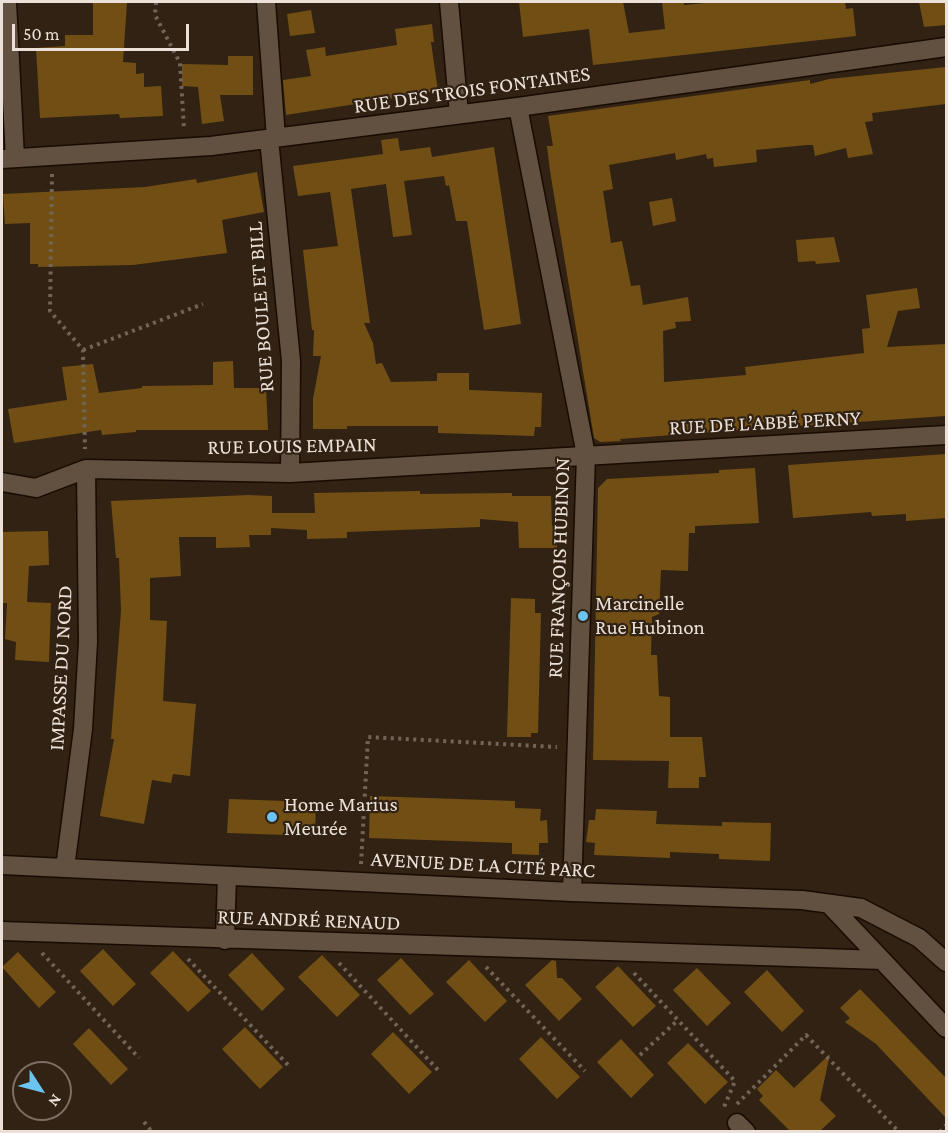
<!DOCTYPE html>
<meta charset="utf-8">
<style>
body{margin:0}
#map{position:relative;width:948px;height:1133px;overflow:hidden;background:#312214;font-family:"Crimson Pro",serif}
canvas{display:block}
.frame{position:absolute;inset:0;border:3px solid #ebe1d8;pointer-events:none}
.north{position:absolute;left:12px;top:1061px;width:60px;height:60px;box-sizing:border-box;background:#312214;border:2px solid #7b6e62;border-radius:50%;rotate:126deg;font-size:16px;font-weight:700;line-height:24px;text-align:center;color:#ebe1d8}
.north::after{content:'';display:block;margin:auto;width:21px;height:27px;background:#6bc3f2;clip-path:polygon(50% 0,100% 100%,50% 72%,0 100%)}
.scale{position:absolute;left:12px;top:24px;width:177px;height:27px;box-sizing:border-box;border:3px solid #ebe1d8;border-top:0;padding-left:8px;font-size:18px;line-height:21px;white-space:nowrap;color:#ebe1d8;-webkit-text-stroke:4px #312214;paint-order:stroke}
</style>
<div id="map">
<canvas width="948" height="1133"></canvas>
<div class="frame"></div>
<div class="north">N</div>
<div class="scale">50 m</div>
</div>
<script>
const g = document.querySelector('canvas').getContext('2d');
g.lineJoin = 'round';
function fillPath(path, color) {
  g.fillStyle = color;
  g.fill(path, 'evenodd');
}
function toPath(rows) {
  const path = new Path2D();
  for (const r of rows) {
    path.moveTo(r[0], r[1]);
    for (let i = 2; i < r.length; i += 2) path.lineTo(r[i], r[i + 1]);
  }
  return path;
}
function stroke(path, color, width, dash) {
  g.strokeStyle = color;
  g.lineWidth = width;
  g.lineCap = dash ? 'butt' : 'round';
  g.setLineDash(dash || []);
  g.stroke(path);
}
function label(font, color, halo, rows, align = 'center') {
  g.font = font + ' "Crimson Pro",serif';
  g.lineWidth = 4.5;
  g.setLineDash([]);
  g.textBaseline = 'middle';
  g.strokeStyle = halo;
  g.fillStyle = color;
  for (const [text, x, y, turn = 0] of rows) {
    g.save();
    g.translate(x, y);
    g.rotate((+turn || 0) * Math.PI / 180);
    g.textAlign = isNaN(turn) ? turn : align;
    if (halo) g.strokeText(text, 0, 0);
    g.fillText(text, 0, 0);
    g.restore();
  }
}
fillPath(toPath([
 [93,2,127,2,123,62,136,63,136,74,144,73,144,87,161,86,163,116,120,118,119,114,40,118,36,48,65,46,65,35,93,35],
 [519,2,623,2,629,33,665,29,662,2,684,2,684,5,717,2,845,2,846,9,853,8,856,36,593,65,589,29,523,37],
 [919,2,946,2,946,25,924,27],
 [311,10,315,33,290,36,287,14],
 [432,24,434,42,431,42,438,91,286,115,283,80,311,76,306,50,325,47,326,56,397,45,395,29],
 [228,56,253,56,253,95,220,95,224,121,202,124,198,87,182,86,182,64,228,65],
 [946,67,946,104,872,113,873,121,865,122,873,154,848,158,846,148,815,156,813,145,807,145,756,150,757,162,714,167,713,158,707,159,706,154,676,160,675,153,609,165,613,189,603,191,611,243,622,241,631,286,640,285,643,305,688,297,691,321,675,322,676,328,663,331,664,382,746,375,745,367,864,353,862,329,870,328,866,295,917,288,920,308,898,311,887,347,946,344,946,416,785,427,784,420,752,423,752,429,620,439,621,441,600,442,594,438,550,171,547,146,553,146,548,116,810,80,810,84,829,79],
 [398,138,400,151,430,147,432,157,494,147,521,324,484,330,467,221,456,221,449,185,446,186,444,176,404,181,412,235,393,237,386,184,351,189,370,323,364,323,373,343,376,364,382,363,391,382,437,381,437,373,469,373,469,390,542,393,541,427,535,427,534,436,438,433,438,426,347,426,347,429,313,429,313,399,321,356,313,356,314,330,312,330,303,250,338,246,330,192,298,196,293,166,383,154,381,140],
 [257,172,264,212,222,220,227,253,133,265,38,267,38,264,30,264,30,223,5,224,3,194,145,187,196,179,197,183],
 [672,198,676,221,653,226,649,202],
 [834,237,840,262,816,264,815,261,798,262,796,240],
 [233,361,234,388,266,388,268,430,136,430,136,432,102,435,101,430,14,443,8,409,67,400,62,367,93,364,99,393,142,388,142,386,213,385,213,362],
 [946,454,946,518,906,521,906,514,872,516,871,512,793,518,788,465],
 [755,468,759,523,695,526,695,533,689,533,688,571,661,570,659,614,652,617,651,655,657,655,659,696,670,697,670,737,702,737,706,777,699,777,699,788,668,788,669,761,593,760,598,488,607,479,719,473,719,470],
 [420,491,420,494,512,493,512,496,551,496,552,526,557,526,557,548,519,548,518,522,480,519,480,527,347,532,347,538,307,539,307,530,271,528,271,535,249,535,250,547,216,548,216,537,179,537,181,576,150,578,150,620,167,621,163,701,196,704,190,776,173,774,171,783,152,780,144,824,100,816,114,739,111,739,121,611,119,558,116,558,111,501,248,495,272,496,272,513,315,513,314,493],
 [48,531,49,565,29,566,27,602,51,603,49,662,15,660,16,642,5,639,7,603,2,603,2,532],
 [511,598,535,599,535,613,541,613,538,733,531,733,531,737,507,737],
 [370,796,515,801,515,808,541,809,540,821,547,820,548,843,539,843,539,855,512,854,512,843,369,838],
 [229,799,316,802,315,836,227,833],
 [596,809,657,811,656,824,722,826,722,822,771,823,770,861,719,859,719,854,695,853,670,852,670,858,594,855,595,843,586,842,589,820,595,820],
 [103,949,136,984,113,1006,80,971],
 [173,951,211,991,188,1012,150,973],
 [18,952,56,992,39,1008,2,967],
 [252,953,285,989,262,1011,228,975],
 [322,955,360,995,337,1017,298,977],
 [401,958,434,994,410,1015,377,980],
 [469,960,507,1001,485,1022,446,982],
 [552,960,556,961,557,978,562,978,582,999,559,1021,525,985],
 [618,966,656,1006,633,1027,595,987],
 [697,968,731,1003,707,1026,673,990],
 [767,970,804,1011,782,1032,744,992],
 [860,989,946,1078,946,1118,876,1044,845,1022,850,1018,840,1008],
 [245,1027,283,1067,260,1089,222,1049],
 [89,1028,128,1069,111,1085,73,1044],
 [393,1032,432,1072,409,1094,371,1054],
 [541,1037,580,1077,557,1099,519,1059],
 [621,1039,654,1075,631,1098,597,1062],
 [688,1043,728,1082,705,1104,667,1063],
 [830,1054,820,1100,836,1116,820,1131,790,1131,759,1100,763,1096,757,1089,776,1070,794,1088]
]), '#714f14');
const minor = toPath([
 [7,2,15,158],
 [266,2,276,138],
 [449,2,459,114],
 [518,107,586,455,572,892],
 [269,139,291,361,290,473],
 [2,159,211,146,518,107,946,47],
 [2,482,36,488,86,469,290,473,946,435],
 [2,865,572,892,802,900,861,908,919,938,946,962],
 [65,868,83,729,88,642,86,469],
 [829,904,946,1028],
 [2,931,882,960],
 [225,940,227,876],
 [737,1123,746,1132]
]);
stroke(minor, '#180b01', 21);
stroke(toPath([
 [156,2,155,15,180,63,184,129],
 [52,174,50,311,83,350,85,449],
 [83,350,203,304],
 [361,864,368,737,557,747],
 [42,953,139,1058],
 [188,959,288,1065],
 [339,963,438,1070],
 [486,967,585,1071],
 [634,973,735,1081,724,1107],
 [640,1055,678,1020],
 [737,1104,806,1035,899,1132],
 [144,1122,152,1132],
 [940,1132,946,1125]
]), '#716458', 4, [3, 4.5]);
stroke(minor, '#625141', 18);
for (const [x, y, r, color] of [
 [583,616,6,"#6bc3f2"],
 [272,817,6,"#6bc3f2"]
]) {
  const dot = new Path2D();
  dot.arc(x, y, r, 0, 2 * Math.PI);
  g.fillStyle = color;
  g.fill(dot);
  stroke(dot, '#312214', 2);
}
label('21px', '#ebe1d8', '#312214', [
 ["RUE DES TROIS FONTAINES",472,90,-8],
 ["RUE BOULE ET BILL",261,307,-94],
 ["RUE DE L’ABBÉ PERNY",765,423,-3],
 ["RUE LOUIS EMPAIN",292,446,-1],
 ["RUE FRANÇOIS HUBINON",559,568,-88],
 ["IMPASSE DU NORD",61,668,-87],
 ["AVENUE DE LA CITÉ PARC",483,865,3],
 ["RUE ANDRÉ RENAUD",309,920,2]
]);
label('21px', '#ebe1d8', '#312214', [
 ["Marcinelle",595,604],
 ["Rue Hubinon",595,628],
 ["Home Marius",284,805],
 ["Meurée",284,829]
], 'left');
</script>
